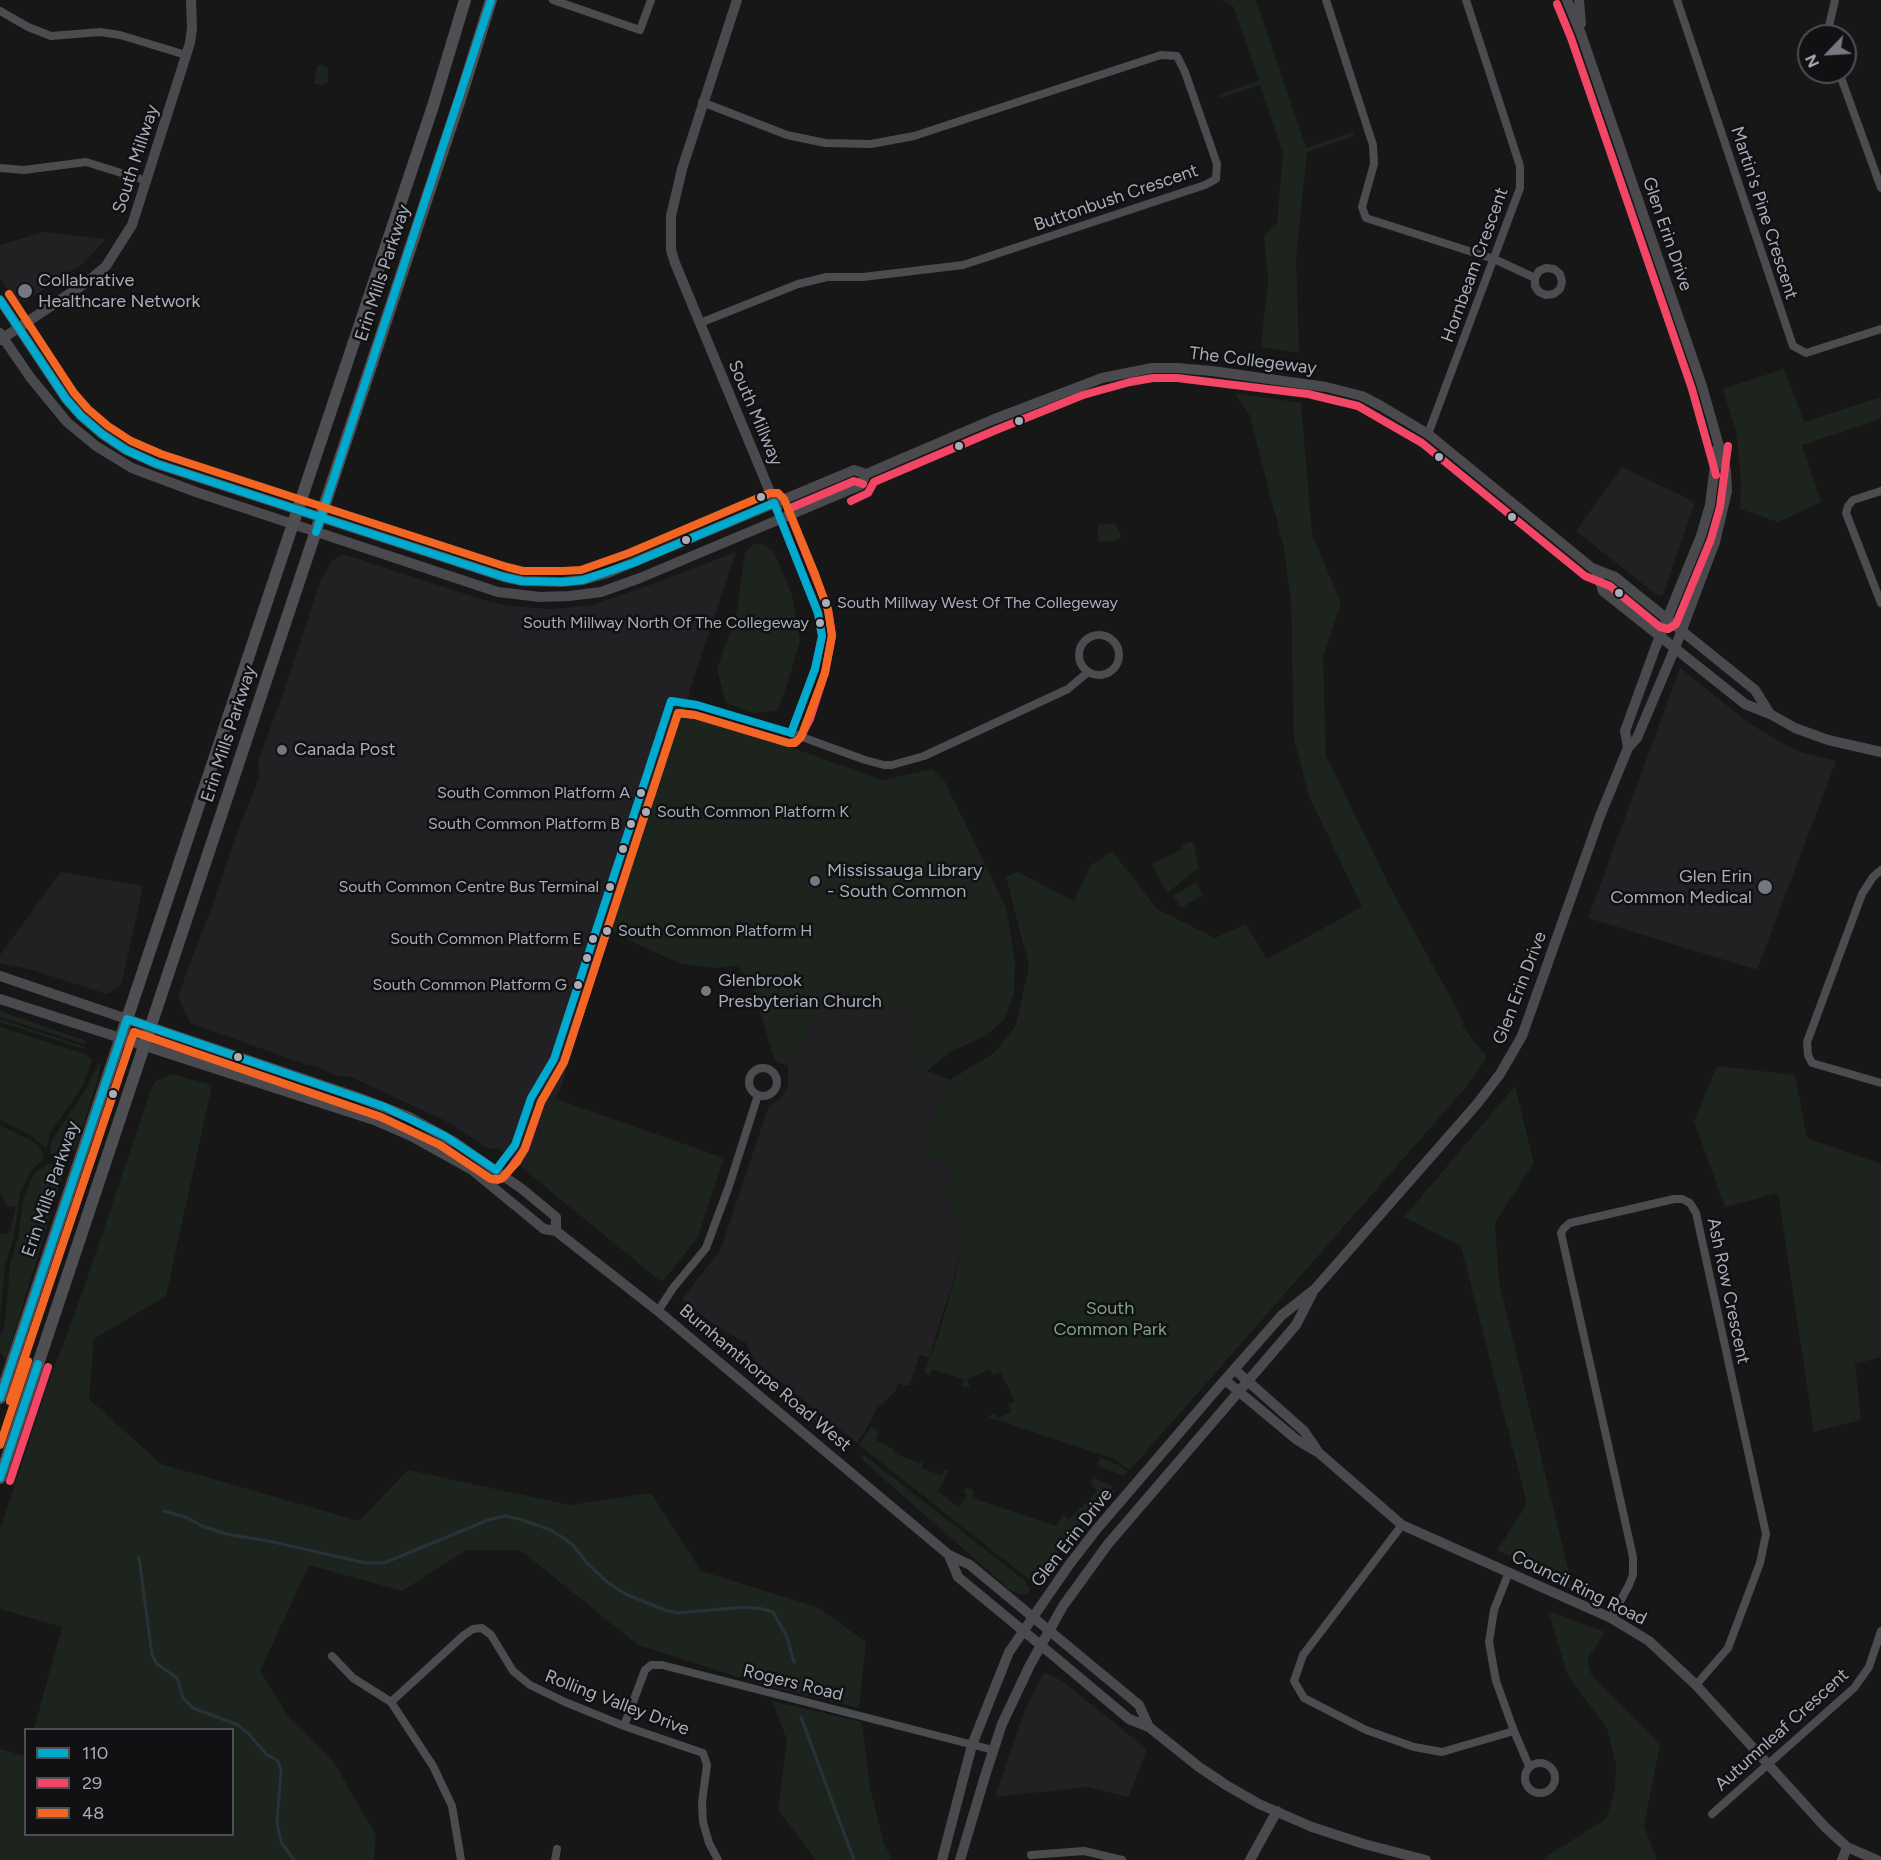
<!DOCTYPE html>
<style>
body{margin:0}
#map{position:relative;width:1881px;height:1860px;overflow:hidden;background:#171717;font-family:Figtree,sans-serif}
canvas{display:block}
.legend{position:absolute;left:24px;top:1728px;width:210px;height:108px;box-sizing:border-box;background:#111113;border:2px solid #4d4f55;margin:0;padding:8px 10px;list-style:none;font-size:18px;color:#a8adb8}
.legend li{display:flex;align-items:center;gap:12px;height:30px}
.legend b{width:30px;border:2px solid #4d4f55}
.north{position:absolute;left:1797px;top:24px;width:60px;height:60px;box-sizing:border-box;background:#111113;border:2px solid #4d4f55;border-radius:50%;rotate:245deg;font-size:16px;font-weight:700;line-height:24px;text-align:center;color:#a8adb8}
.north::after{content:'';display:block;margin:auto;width:21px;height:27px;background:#757880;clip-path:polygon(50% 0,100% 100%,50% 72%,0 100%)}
</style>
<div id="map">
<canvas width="1881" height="1860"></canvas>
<ul class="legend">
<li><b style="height:8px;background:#00a9ce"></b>110</li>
<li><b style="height:8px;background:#f34667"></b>29</li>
<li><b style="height:8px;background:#f26522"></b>48</li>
</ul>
<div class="north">N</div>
</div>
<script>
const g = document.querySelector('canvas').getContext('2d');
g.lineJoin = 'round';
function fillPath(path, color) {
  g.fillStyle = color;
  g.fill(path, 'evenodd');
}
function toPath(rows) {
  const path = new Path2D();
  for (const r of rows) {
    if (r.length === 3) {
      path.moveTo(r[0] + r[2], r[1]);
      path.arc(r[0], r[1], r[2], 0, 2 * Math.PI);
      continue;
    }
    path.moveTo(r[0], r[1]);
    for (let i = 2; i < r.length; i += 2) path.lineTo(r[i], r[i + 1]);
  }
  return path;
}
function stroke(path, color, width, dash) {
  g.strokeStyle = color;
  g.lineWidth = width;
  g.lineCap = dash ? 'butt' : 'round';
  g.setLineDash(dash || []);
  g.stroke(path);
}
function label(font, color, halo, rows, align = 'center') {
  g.font = font + ' Figtree,sans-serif';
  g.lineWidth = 5;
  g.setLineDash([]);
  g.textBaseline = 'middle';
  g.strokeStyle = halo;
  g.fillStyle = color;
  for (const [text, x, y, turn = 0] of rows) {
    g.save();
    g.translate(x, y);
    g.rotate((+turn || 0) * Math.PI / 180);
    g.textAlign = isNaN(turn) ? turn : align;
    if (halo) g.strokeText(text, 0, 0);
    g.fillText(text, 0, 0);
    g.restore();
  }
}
fillPath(toPath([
 [43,232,106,239,84,263,26,302,15,300,0,278,0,245],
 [1622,467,1695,502,1663,595,1658,596,1576,531],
 [736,552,690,689,686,710,676,716,560,1091,546,1117,537,1145,527,1163,526,1171,499,1148,489,1149,448,1122,351,1077,337,1076,316,1066,307,1065,190,1023,178,997,188,968,213,904,238,830,259,778,258,762,286,685,321,579,333,560,343,554,487,601,509,606,552,609,592,605,661,581],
 [1680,668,1749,723,1775,739,1800,752,1836,761,1757,970,1588,918],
 [61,872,143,886,122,982,119,987,107,994,32,970,0,963,0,955],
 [831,987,920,1018,911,1045,927,1071,950,1080,920,1151,954,1171,945,1192,965,1242,929,1358,920,1355,909,1386,898,1384,895,1392,877,1408,866,1430,857,1443,757,1363,752,1357,746,1343,715,1325,682,1299,720,1251,768,1108,784,1094,788,1084,788,1066],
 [1046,1673,1062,1681,1147,1749,1129,1797,1087,1787,995,1797,1023,1715,1036,1688,1043,1674]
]), '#212123');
fillPath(toPath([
 [1222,0,1256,0,1306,148,1352,132,1354,136,1307,152,1296,257,1299,353,1261,347,1268,281,1264,236,1277,224,1283,153,1260,85,1220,98,1218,95,1259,80,1233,6],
 [322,64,328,69,328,82,322,85,314,84,317,66],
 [1784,369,1804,422,1881,397,1881,419,1802,445,1821,502,1778,522,1740,509,1741,482,1736,431,1723,389],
 [1235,393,1301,403,1312,534,1341,603,1323,657,1326,756,1392,891,1463,1020,1463,1027,1487,1057,1468,1085,1130,1470,1114,1459,988,1417,995,1413,998,1418,1011,1412,1008,1405,1015,1401,1000,1372,993,1375,989,1369,967,1380,970,1387,961,1387,963,1379,932,1369,929,1376,926,1374,925,1371,938,1336,965,1242,945,1192,954,1171,920,1151,950,1080,994,1053,1016,1025,1029,966,1006,877,1018,872,1074,901,1090,866,1112,851,1157,909,1215,938,1246,924,1267,959,1362,907,1309,796,1294,739,1291,601,1284,549,1250,416],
 [1111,523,1116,525,1121,536,1117,540,1098,542,1098,525],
 [762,543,774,552,792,595,800,640,788,682,777,711,754,713,726,703,717,669,737,611,745,553,753,544],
 [686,710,883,780,932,769,945,782,1006,907,1015,961,1014,994,1004,1020,985,1036,950,1052,927,1071,912,1062,911,1045,920,1018,831,987,788,1066,775,1061,752,985,737,966,713,968,682,964,654,952,609,930,676,716],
 [1193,841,1199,868,1167,893,1152,864,1183,849,1182,845],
 [1196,882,1203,895,1181,908,1173,896],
 [0,1011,75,1037,86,1041,85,1044,0,1017],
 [0,1019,85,1047,84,1049,0,1022],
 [0,1027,76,1051,87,1055,92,1060,83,1086,51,1131,46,1148,30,1135,0,1120],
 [101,1063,98,1079,75,1150,72,1150,67,1163,61,1163,50,1153,51,1141,85,1091,98,1064],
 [1717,1066,1795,1075,1807,1138,1881,1164,1881,1357,1855,1364,1861,1420,1814,1432,1778,1193,1725,1207,1694,1121],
 [171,1074,212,1085,166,1296,94,1339,89,1399,161,1464,359,1521,408,1470,569,1505,651,1493,701,1571,817,1607,866,1642,859,1708,767,1686,638,1645,520,1550,466,1550,402,1591,309,1565,260,1671,290,1719,333,1761,376,1835,374,1860,0,1860,0,1749,25,1756,26,1834,232,1834,232,1730,34,1729,62,1627,0,1609,0,1530,45,1392,84,1288,151,1089,155,1082],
 [1515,1086,1534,1163,1495,1222,1499,1282,1573,1590,1497,1550,1527,1504,1461,1246,1404,1217],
 [556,1099,724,1158,698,1237,663,1281,659,1280,526,1171,527,1163,537,1145,546,1117],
 [0,1125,34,1142,44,1153,42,1161,31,1171,20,1193,14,1236,5,1265,0,1322,0,1234,6,1234,10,1230,16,1206,7,1207,0,1192],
 [48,1164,55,1164,65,1168,6,1360,0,1352,0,1337,4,1329,7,1301,10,1264,18,1238,23,1201,32,1178,36,1172],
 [797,1405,821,1417,845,1437,838,1441],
 [871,1427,879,1430,876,1440,893,1449,896,1454,919,1463,921,1461,923,1462,922,1468,942,1476,945,1469,948,1471,938,1491,958,1507,967,1495,962,1490,967,1488,974,1490,972,1498,1056,1526,1063,1515,1069,1520,1097,1491,1091,1484,1093,1478,1114,1486,1072,1534,1036,1585,859,1445],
 [864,1455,1027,1582,1026,1584,1030,1588,1029,1592,1022,1595,1010,1590,861,1459],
 [1100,1458,1119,1465,1128,1472,1124,1476,1097,1466],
 [1115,1488,1114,1495,1095,1515,1066,1551,1063,1549],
 [1548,1611,1605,1632,1587,1660,1591,1674,1660,1745,1644,1826,1657,1860,1541,1860,1607,1818,1615,1788,1616,1765,1607,1728,1568,1676],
 [772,1701,862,1722,870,1788,884,1843,892,1860,816,1860,778,1809,787,1740]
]), '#1d241e');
stroke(toPath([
 [164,1511,188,1518,202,1526,230,1535,264,1540,366,1563,384,1563,488,1520,506,1516,519,1519,551,1530,572,1544,587,1563,606,1581,625,1594,665,1610,677,1613,745,1607,763,1609,773,1612,787,1637,794,1662],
 [139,1558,152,1655,157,1664,177,1678,183,1698,193,1708,238,1725,249,1734,266,1754,278,1761,281,1771,277,1823,281,1842,294,1860],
 [801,1717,854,1860]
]), '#2a3239', 3);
stroke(toPath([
 [553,0,640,30,651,0],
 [1326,0,1373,145,1374,164,1362,207,1366,218,1494,259,1535,278,1535,286,1539,292,1546,295,1554,294,1560,289,1562,282,1560,274,1554,269,1546,268,1539,271,1535,278],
 [1677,0,1793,346,1806,353,1881,329],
 [0,11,28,27,51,36,100,32,120,35,186,55],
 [1830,36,1829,26,1835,0],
 [1839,72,1881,188],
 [0,168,24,170,86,162,147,181],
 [700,323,798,284,827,277,863,277,963,265,1205,185,1216,179,1217,164,1185,72,1177,56,1161,55,914,136,871,144,825,143,787,135,702,102],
 [1428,434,1520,188,1520,166,1466,0],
 [1881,491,1853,500,1848,506,1846,513,1881,603],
 [781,519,818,613,822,636,815,669,791,733,865,760,884,765,892,765,924,756,1068,689,1088,672],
 [1099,655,20],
 [1881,870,1873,877,1862,894,1807,1042,1808,1055,1812,1063,1881,1083],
 [763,1082,14],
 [658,1311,673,1288,706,1248,729,1186,758,1095],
 [1402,1525,1303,1655,1294,1681,1304,1698,1366,1730,1414,1747,1442,1752,1514,1731],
 [1509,1572,1494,1610,1489,1642,1496,1681,1514,1731,1529,1766],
 [1611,1618,1629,1585,1633,1575,1633,1557,1561,1233,1564,1228,1570,1223,1674,1199,1682,1199,1690,1203,1696,1213,1766,1534,1760,1563,1728,1648,1696,1685],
 [332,1656,353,1678,391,1702,433,1766,452,1806,461,1860],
 [391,1702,464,1635,473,1629,482,1628,491,1635,513,1671,530,1685,565,1702,624,1726,703,1753,707,1765,702,1802,703,1822,709,1843,718,1860],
 [624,1726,645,1670,651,1665,662,1665,993,1750],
 [1540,1778,15],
 [1712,1814,1854,1688,1869,1667,1881,1631],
 [1031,1855,1084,1851,1122,1860],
 [555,1860,557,1849]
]), '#4b4c50', 8);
stroke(toPath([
 [737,0,682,169,671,216,671,250,675,263,777,509],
 [1579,0,1581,24],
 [0,300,66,399,81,416,102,434,126,450,157,464,504,577,522,581,562,582,583,580,608,573,854,470,866,474],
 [0,333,30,377,67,422,96,446,132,468,196,492,498,592,540,597,569,596,601,592,640,578,861,485,866,474,992,420,1102,378,1152,368,1177,368,1212,371,1326,387,1362,396,1381,406,1428,434,1592,568,1615,577,1755,690,1770,714],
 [0,340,87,282,106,266,132,225,190,43,192,28,191,0],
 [1596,570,1603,591,1745,704,1770,714,1795,728,1828,740,1881,752],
 [1628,748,1625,731,1656,646,1701,536,1710,505,1717,449],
 [0,976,360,1098,409,1117,456,1143,522,1189,556,1217,556,1231],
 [0,999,374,1120,411,1136,472,1170,544,1229,556,1231,658,1311,949,1555,970,1565,1139,1705,1149,1727],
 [1234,1369,1304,1431,1317,1450],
 [1225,1380,1297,1440,1319,1453,1402,1525,1611,1618,1649,1641,1696,1685,1825,1827,1847,1847,1877,1860],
 [949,1555,958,1577,1055,1657,1129,1719,1149,1727,1199,1767,1226,1785,1259,1804,1312,1827,1364,1844,1426,1860],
 [942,1860,972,1745,1009,1652,1069,1565,1096,1530,1216,1390,1282,1315,1315,1289,1477,1104,1500,1074,1522,1036,1600,816,1628,748,1637,738,1675,648,1715,542,1727,491,1726,471,1702,386,1581,34,1567,0],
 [960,1860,985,1776,1002,1724,1030,1665,1063,1606,1108,1544,1296,1325,1312,1294],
 [1250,1860,1277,1811],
 [1842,1860,1847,1847]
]), '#4a4a4e', 10);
stroke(toPath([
 [0,1398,433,106,465,0],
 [0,1478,461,96,491,0]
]), '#4d4f52', 12);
stroke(toPath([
 [0,300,66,399,81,416,102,434,126,450,157,464,504,577,522,581,562,582,583,580,633,563,774,503,818,613,822,636,815,669,791,733,697,705,671,701,554,1059,531,1098,515,1145,496,1170,445,1136,385,1107,127,1019,0,1398],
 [316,532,491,0],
 [0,1478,38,1364]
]), '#00a9ce', 8);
stroke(toPath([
 [1557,4,1571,38,1692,389,1716,475],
 [851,501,868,493,874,482,996,430,1083,395,1130,382,1153,378,1177,378,1308,394,1358,406,1422,443,1585,576,1610,586,1660,627,1668,629,1676,624,1711,539,1720,507,1728,446],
 [10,1401,134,1032,381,1117,440,1145,491,1179,498,1180,504,1177,525,1149,541,1102,564,1062,678,713,695,715,789,743,796,742,800,738,810,719,825,672,832,635,828,609,788,509,854,481,863,484],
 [10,1481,48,1367]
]), '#f34667', 8);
stroke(toPath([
 [9,294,74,393,88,409,108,426,131,441,161,454,507,567,523,571,562,571,581,570,629,553,770,493,778,493,784,499,815,574,828,610,832,636,825,673,801,737,795,743,788,743,695,715,678,713,564,1062,541,1102,524,1150,517,1162,501,1179,491,1179,440,1145,381,1117,134,1032,10,1401],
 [0,1445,28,1361]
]), '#f26522', 8);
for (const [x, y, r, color] of [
 [25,291,8,"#757880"],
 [1019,421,5,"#a8adb8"],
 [959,446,5,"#a8adb8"],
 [1439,457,5,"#a8adb8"],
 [761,497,5,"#a8adb8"],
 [1512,517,5,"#a8adb8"],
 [686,540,5,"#a8adb8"],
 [1619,593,5,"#a8adb8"],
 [826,603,5,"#a8adb8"],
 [820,623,5,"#a8adb8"],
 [282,750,6,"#757880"],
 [641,793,5,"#a8adb8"],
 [646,812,5,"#a8adb8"],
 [631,824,5,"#a8adb8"],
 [623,849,5,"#a8adb8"],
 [815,881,6,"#757880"],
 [610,887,5,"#a8adb8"],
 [1765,887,8,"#757880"],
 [607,931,5,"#a8adb8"],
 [593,939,5,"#a8adb8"],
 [587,958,5,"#a8adb8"],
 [578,985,5,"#a8adb8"],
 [706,991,6,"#757880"],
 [238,1057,5,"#a8adb8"],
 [113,1094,5,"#a8adb8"]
]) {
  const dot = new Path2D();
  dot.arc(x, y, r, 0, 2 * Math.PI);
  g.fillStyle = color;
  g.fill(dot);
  stroke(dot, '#111113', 2);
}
label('16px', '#a8adb8', '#111113', [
 ["South Millway West Of The Collegeway",837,603,"left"],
 ["South Millway North Of The Collegeway",809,623],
 ["South Common Platform A",630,793],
 ["South Common Platform K",657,812,"left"],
 ["South Common Platform B",620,824],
 ["South Common Centre Bus Terminal",599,887],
 ["South Common Platform H",618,931,"left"],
 ["South Common Platform E",582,939],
 ["South Common Platform G",567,985]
], 'right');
label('18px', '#a8adb8', '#111113', [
 ["South Millway",136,159,-72],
 ["Buttonbush Crescent",1116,198,-19],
 ["Martin's Pine Crescent",1764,213,72],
 ["Glen Erin Drive",1667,234,71],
 ["Hornbeam Crescent",1475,265,-70],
 ["Erin Mills Parkway",383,273,-72],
 ["The Collegeway",1253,361,7],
 ["South Millway",755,413,67],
 ["Erin Mills Parkway",229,734,-72],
 ["Glen Erin Drive",1520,988,-69],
 ["Erin Mills Parkway",51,1189,-71],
 ["Ash Row Crescent",1728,1291,78],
 ["Burnhamthorpe Road West",765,1378,40],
 ["Glen Erin Drive",1072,1538,-52],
 ["Council Ring Road",1579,1588,26],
 ["Rogers Road",793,1683,14],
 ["Rolling Valley Drive",617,1703,21],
 ["Autumnleaf Crescent",1782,1730,-42]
]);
label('18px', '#a8adb8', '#111113', [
 ["Collabrative",38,281],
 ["Healthcare Network",38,302],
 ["Canada Post",294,750],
 ["Mississauga Library",827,871],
 ["- South Common",827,892],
 ["Glen Erin",1752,877,"right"],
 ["Common Medical",1752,898,"right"],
 ["Glenbrook",718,981],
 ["Presbyterian Church",718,1002]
], 'left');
label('18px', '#7fa381', '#111113', [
 ["South",1110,1309],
 ["Common Park",1110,1330]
]);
</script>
